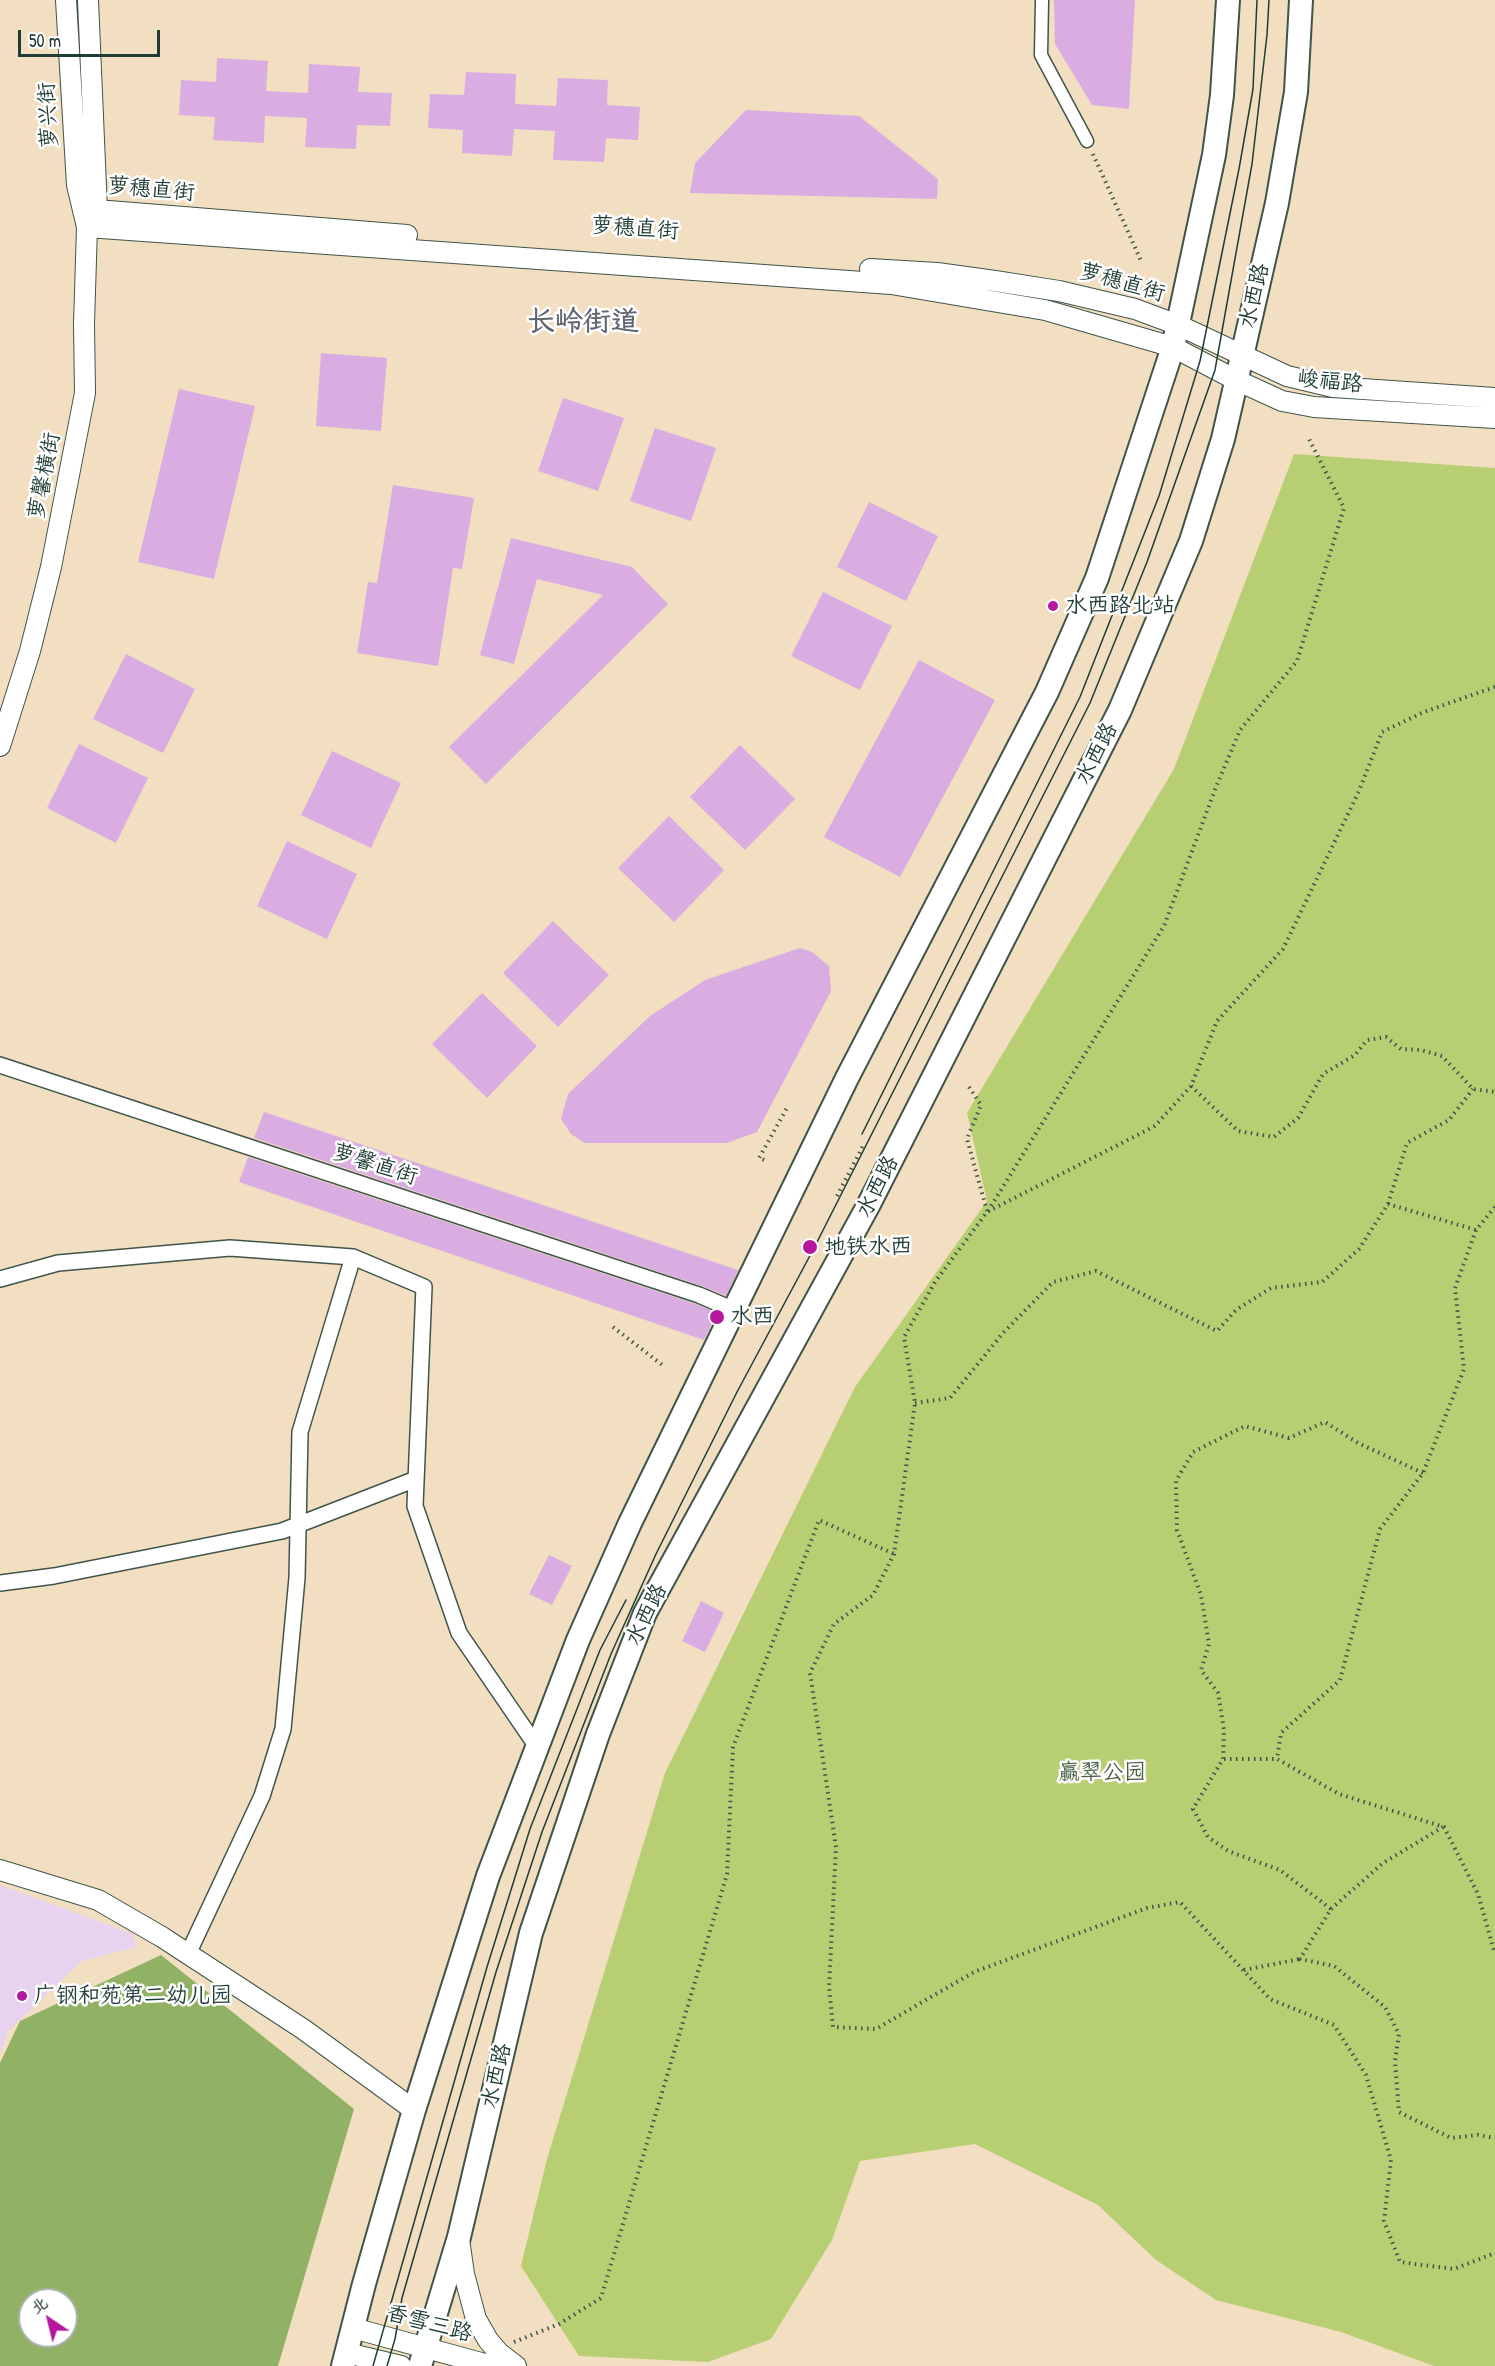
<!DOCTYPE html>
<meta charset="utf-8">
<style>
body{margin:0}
#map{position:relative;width:1495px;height:2366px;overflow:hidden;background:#f2dec0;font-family:"Patrick Hand","LXGW WenKai TC",sans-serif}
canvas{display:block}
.north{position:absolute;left:18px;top:2288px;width:60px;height:60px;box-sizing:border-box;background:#fff;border:2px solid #a5b1ae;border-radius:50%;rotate:325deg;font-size:16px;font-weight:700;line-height:24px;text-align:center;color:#1f3d34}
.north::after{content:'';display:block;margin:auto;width:21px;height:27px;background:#b5179e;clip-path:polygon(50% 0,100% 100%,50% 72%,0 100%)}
.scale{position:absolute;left:18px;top:30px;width:142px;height:27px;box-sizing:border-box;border:3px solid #1f3d34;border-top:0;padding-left:8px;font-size:18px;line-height:21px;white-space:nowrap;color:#1f3d34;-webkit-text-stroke:4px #fff;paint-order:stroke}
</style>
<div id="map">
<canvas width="1495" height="2366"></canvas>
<div class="north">北</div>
<div class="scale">50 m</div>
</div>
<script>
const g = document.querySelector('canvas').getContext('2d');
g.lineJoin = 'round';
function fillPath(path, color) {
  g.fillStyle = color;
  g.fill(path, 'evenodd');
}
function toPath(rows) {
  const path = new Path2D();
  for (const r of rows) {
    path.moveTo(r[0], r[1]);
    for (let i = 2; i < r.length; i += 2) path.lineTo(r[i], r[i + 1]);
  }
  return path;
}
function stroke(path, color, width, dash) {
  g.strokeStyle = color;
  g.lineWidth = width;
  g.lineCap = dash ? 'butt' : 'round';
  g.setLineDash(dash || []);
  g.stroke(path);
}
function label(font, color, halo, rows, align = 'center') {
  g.font = font + ' "Patrick Hand","LXGW WenKai TC",sans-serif';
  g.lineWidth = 5;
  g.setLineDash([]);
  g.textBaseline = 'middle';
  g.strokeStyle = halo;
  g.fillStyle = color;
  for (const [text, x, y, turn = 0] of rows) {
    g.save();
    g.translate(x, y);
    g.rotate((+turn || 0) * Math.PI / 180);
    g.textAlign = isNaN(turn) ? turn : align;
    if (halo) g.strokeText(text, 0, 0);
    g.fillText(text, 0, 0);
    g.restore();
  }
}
fillPath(toPath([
 [0,1885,133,1934,136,1947,82,1961,8,2031,0,2055]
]), '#e7d2ef');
fillPath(toPath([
 [1294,454,1495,468,1495,2366,1434,2366,1341,2332,1216,2300,1156,2260,1098,2205,975,2144,860,2161,832,2240,771,2339,708,2362,579,2356,521,2266,547,2159,665,1773,855,1387,987,1201,967,1113,1174,769]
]), '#b7ce73');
fillPath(toPath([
 [161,1955,354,2109,278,2366,0,2366,0,2063,20,2021],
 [30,2300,66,2300,66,2336,30,2336]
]), '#91b165');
fillPath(toPath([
 [1054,0,1135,0,1129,109,1092,105,1055,44],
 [217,58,268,61,266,91,308,93,309,64,360,67,358,92,392,93,390,126,357,125,356,149,305,147,307,118,265,116,264,143,213,140,215,117,179,115,181,80,216,82],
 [466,72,516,74,515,104,556,106,558,78,608,80,607,105,640,107,638,140,606,138,604,162,553,160,555,131,514,129,512,156,462,153,463,130,428,128,430,94,464,95],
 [746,110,859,116,938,179,937,199,690,193,695,163],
 [321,353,387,358,381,431,316,426],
 [179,389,255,406,214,579,138,562],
 [563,398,624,418,598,491,538,471],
 [655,428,716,448,691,521,630,501],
 [393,485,474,498,462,569,453,568,438,666,357,653,368,582,377,583],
 [869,502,938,536,906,601,837,567],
 [511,538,632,567,668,604,486,784,449,747,603,595,537,579,514,664,480,655],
 [823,592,892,626,860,690,791,656],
 [126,654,195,689,163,753,93,719],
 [919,660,995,700,900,877,824,837],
 [79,744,148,778,116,843,47,808],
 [740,745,795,799,745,850,690,797],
 [332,751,401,783,371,848,301,815],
 [669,816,724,870,674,922,618,868],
 [287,841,357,874,327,939,257,906],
 [553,921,609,975,558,1027,503,973],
 [800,948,812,952,829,966,831,991,757,1132,727,1143,585,1143,571,1134,561,1119,568,1094,650,1016,705,980],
 [482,993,537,1046,487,1098,432,1044],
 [264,1112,738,1270,726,1296,702,1286,254,1138],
 [248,1157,696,1304,717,1313,704,1340,239,1182],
 [549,1555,572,1566,552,1605,529,1594],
 [701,1601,724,1613,705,1652,682,1641]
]), '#daade2');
const pedestrian = toPath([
 [1042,0,1041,55,1087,141]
]);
const minor = toPath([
 [0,1065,699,1295,734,1310],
 [0,1279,58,1263,230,1248,353,1257,424,1287,415,1506,459,1633,537,1747],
 [0,1583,54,1576,282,1531,416,1479],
 [188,1954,262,1796,283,1729,297,1578,300,1432,353,1257]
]);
const tertiary = toPath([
 [66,0,77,185,87,227,891,284,1045,310,1173,347,1236,380,1282,401,1314,407,1495,418],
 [84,209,407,235],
 [870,269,937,273,995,281,1059,291,1135,309,1178,325,1287,376,1333,387,1495,398],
 [0,746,30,651,51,567,85,393,84,324,87,227,97,210,88,0],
 [0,1870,98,1900,162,1937,303,2029,414,2110],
 [459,2239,464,2274,476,2319,488,2340,499,2353,516,2366],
 [353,2328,492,2366],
 [347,2353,401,2366]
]);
const secondary = toPath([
 [343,2366,364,2284,414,2110,488,1876,578,1640,630,1523,847,1078,1047,692,1097,578,1173,347,1214,155,1222,95,1228,0],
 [420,2366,459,2237,531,1933,598,1734,645,1613,868,1206,1120,710,1191,541,1223,439,1277,203,1296,92,1301,0]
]);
stroke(pedestrian, '#3f5549', 15);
stroke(minor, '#3f5549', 18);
stroke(tertiary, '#3f5549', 22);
stroke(secondary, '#3f5549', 26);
stroke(toPath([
 [1093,154,1142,263],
 [1495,687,1424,712,1382,732,1359,791,1283,949,1217,1021,1191,1086,1155,1126,987,1212,935,1282,904,1337,915,1403,894,1554,873,1595,834,1624,810,1673,836,1847,829,1987,833,2027,876,2029,974,1972,1147,1908,1180,1902,1270,1999,1334,2025,1366,2075,1391,2160,1384,2221,1400,2262,1454,2269,1495,2253],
 [1191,1086,1238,1131,1274,1137,1298,1118,1323,1074,1355,1055,1367,1040,1386,1037,1401,1049,1421,1050,1442,1056,1473,1089,1495,1092],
 [969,1087,981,1105,967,1139,987,1211],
 [764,1160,759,1158,788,1106],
 [837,1196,863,1146],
 [1388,1204,1407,1143,1449,1120,1473,1089],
 [1495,1207,1476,1230,1455,1288,1464,1369,1423,1473,1380,1529,1340,1680,1281,1733,1277,1759,1339,1794,1444,1827,1478,1894,1495,1954],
 [988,1211,1164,926,1216,787,1240,730,1297,661,1344,508,1308,437],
 [613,1327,665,1367],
 [915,1403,950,1398,1003,1333,1053,1282,1096,1271,1217,1331,1236,1310,1271,1288,1322,1282,1359,1249,1388,1204,1476,1230],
 [1423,1473,1358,1443,1325,1422,1289,1438,1245,1426,1193,1452,1176,1481,1177,1530,1201,1595,1209,1644,1201,1670,1218,1693,1224,1730,1223,1759,1193,1809,1208,1837,1228,1851,1280,1870,1331,1909,1300,1959,1334,1966,1385,2007,1399,2034,1395,2061,1399,2112,1451,2138,1478,2135,1495,2138],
 [1224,1759,1277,1759],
 [1331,1909,1383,1863,1443,1827],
 [1244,1970,1300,1959],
 [514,2342,559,2324,601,2298,727,1874,733,1747,819,1520,894,1554]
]), '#3f5549', 4, [1.5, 4.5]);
stroke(pedestrian, '#fff', 12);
stroke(minor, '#fff', 15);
stroke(tertiary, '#fff', 20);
stroke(secondary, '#fff', 22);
stroke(toPath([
 [862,1134,1080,697,1159,496,1200,361,1239,169,1253,89,1257,0],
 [373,2366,487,1967,530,1829,600,1650,626,1600],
 [387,2366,395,2339,402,2298,496,1972,542,1832,611,1654,656,1554,737,1392,813,1250,1090,703,1147,562,1215,370,1252,164,1267,35,1269,0]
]), '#1f3d34', 1.5);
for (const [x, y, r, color] of [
 [1053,606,6,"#b5179e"],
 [810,1247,8,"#b5179e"],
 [717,1317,8,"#b5179e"],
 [22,1996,6,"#b5179e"]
]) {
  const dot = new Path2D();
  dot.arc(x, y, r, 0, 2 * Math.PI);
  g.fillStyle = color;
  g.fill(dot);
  stroke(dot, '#fff', 2);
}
label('22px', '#1f3d34', '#fff', [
 ["萝兴街",49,115,-93],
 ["萝穗直街",151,190,5],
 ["萝穗直街",635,229,4],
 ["萝穗直街",1122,283,16],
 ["水西路",1255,296,-77],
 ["峻福路",1330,382,6],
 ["萝馨横街",45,476,-79],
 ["水西路",1097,754,-63],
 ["萝馨直街",375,1165,18],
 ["水西路",878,1187,-63],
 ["水西路",647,1615,-64],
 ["水西路",497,2076,-77],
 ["香雪三路",429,2324,15]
]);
label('22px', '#1f3d34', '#fff', [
 ["水西路北站",1065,606],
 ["地铁水西",824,1247],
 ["水西",730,1317],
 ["广钢和苑第二幼儿园",34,1996]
], 'left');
label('22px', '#456144', '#fff', [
 ["赢翠公园",1102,1773]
]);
label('bold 28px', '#606471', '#fff', [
 ["长岭街道",583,323]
]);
</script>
